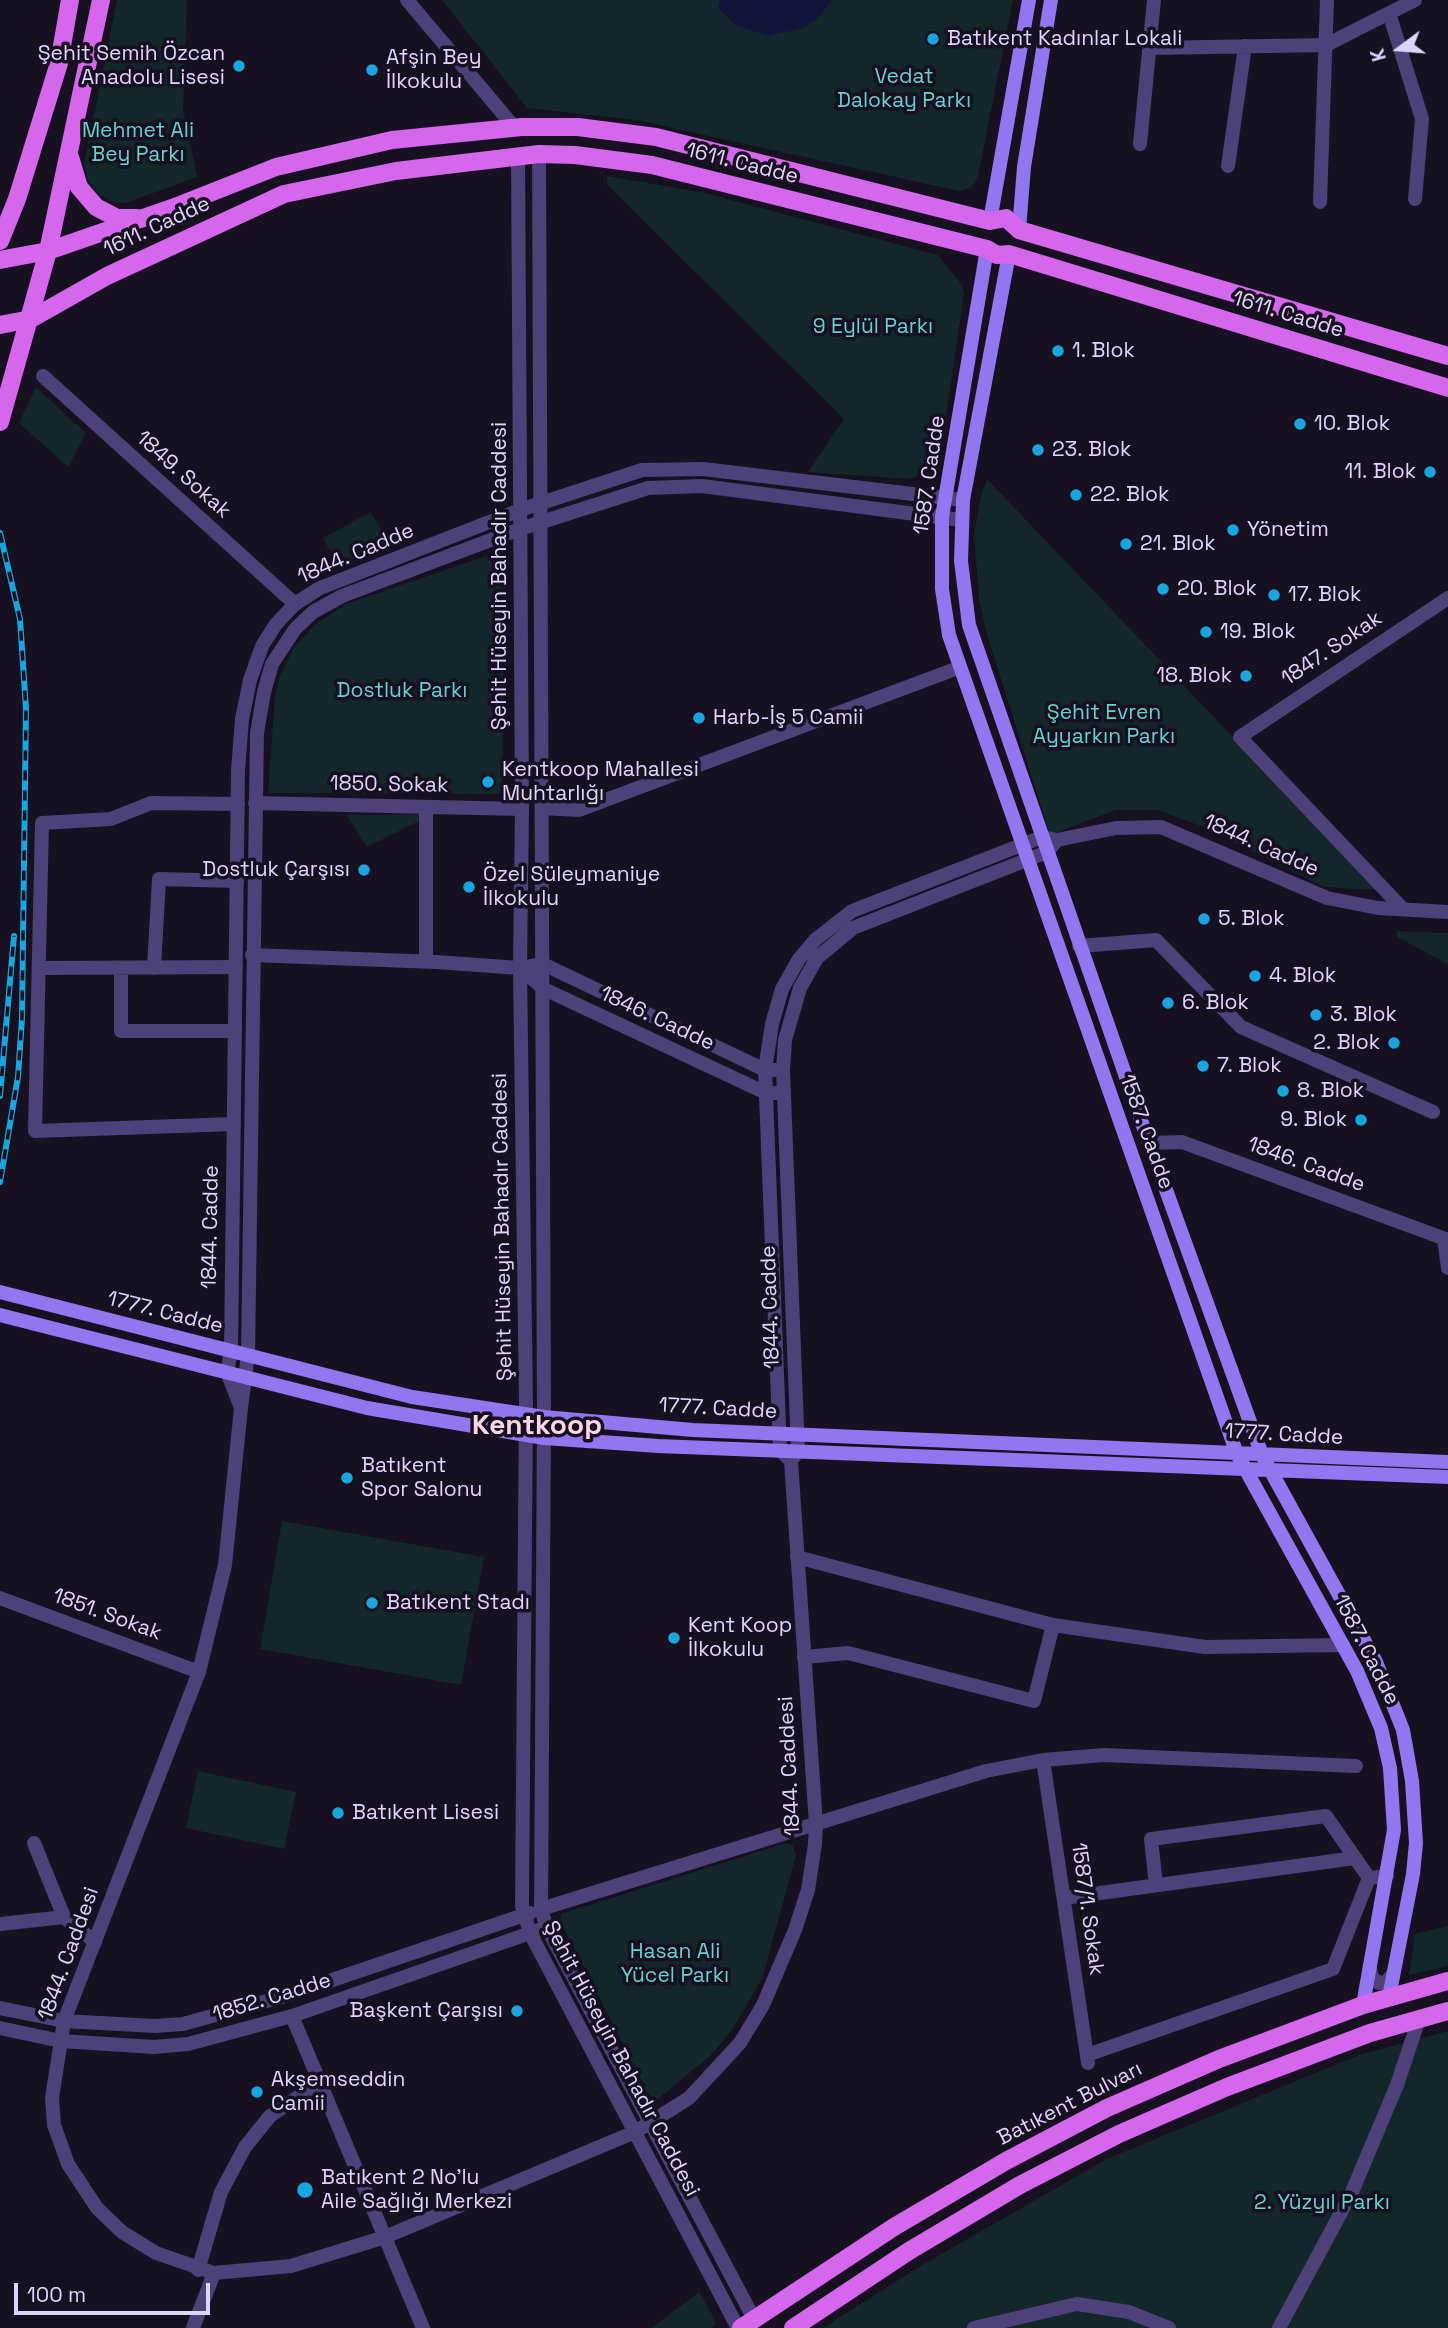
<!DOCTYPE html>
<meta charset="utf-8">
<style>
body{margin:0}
#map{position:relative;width:1448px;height:2328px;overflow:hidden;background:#161020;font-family:"Space Grotesk",sans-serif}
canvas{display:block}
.north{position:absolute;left:1364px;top:14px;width:70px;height:70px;-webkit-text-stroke:5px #161020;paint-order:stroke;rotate:254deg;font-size:19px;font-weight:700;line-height:28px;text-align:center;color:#e0d4fa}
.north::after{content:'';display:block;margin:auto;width:24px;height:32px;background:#e0d4fa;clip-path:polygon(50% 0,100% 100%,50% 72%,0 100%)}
.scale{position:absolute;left:14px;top:2283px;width:196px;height:32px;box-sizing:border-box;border:4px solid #e0d4fa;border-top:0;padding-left:9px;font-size:21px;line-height:24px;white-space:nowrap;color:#e0d4fa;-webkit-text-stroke:5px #161020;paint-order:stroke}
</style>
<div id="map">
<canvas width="1448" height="2328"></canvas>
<div class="north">K</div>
<div class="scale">100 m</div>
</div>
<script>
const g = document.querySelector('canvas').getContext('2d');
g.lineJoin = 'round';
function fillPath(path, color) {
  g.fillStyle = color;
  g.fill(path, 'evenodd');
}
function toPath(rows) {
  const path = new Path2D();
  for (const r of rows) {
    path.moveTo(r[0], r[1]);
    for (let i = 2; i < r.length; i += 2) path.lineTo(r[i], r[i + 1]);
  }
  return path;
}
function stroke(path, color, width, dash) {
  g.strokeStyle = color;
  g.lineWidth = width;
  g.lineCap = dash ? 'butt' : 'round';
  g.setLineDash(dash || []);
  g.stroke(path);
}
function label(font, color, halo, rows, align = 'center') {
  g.font = font + ' "Space Grotesk",sans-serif';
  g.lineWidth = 7;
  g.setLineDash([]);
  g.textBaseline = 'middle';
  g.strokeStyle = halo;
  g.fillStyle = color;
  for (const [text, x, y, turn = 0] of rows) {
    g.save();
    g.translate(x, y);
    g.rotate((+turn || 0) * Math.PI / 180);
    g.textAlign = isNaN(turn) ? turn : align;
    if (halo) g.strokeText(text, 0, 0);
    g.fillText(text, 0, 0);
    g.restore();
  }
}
fillPath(toPath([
 [117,0,187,0,183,109,197,177,126,203,113,202,98,194,87,178,84,164],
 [442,0,1013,0,978,176,971,188,959,191,636,120,527,108],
 [607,176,701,192,938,255,962,285,964,294,938,470,908,479,808,472,844,419,607,185],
 [36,387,86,433,68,467,19,423],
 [987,479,1379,890,1324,887,1204,827,1157,810,1116,810,1050,835,986,631,979,599,974,533,981,496],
 [371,512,387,541,339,567,323,538],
 [506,549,502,794,268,793,275,695,280,676,294,647,316,624,346,604],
 [423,814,423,819,367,847,347,815],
 [1397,931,1448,933,1448,964,1397,937],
 [282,1521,484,1557,461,1685,260,1649],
 [198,1771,296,1792,284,1849,186,1828],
 [786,1843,793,1846,796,1855,762,1979,732,2030,710,2056,653,2103,560,1921,561,1914],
 [1448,1926,1448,1966,1409,1975,1415,1934],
 [1448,2031,1448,2328,823,2328,922,2265,1107,2159,1359,2055],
 [699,2292,714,2318,716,2323,712,2328,651,2328]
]), '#132629');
fillPath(toPath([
 [720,0,832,0,818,18,803,28,768,36,735,25,718,8]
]), '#0f1639');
stroke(toPath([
 [1389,13,1422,119,1415,199],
 [1149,48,1326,45,1415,0],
 [1140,144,1154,0],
 [1228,166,1245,46],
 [1320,202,1327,0],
 [43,376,295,604],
 [255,803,522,809],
 [426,807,426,961],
 [542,808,579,810,958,668],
 [1403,909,1240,737,1448,598],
 [1079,946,1156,940,1241,1027,1433,1112],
 [252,955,436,962,520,968,543,964,765,1070,783,1070],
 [39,968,236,967],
 [121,968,121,1031,235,1031],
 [154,968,159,879,237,881],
 [520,968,544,989,766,1093,783,1093],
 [234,1124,35,1131,42,823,111,819,151,803,238,804],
 [1444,1239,1448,1268],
 [797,1557,1053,1625,1205,1647,1343,1645],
 [0,1598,199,1672],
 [804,1657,848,1653,1034,1701,1053,1625],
 [1043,1760,1088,2063],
 [34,1843,64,1917],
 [1156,1885,1151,1839,1326,1816,1369,1878],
 [1064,1898,1355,1858],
 [541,1909,986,1771,1043,1760,1104,1755,1356,1766],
 [0,1924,64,1917,95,1942],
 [1370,1969,1372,1978,1379,1983,1386,1982,1393,1974],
 [292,2016,423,2328],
 [1087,2055,1333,1969,1369,1878,1387,1876],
 [198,2270,221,2192,245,2147,270,2116,320,2082],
 [193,2328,214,2273]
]), '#4e4079', 14);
stroke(toPath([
 [407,0,515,128],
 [539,154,544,1417,541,1909,547,1928,754,2319],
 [518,157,522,809,520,968,526,1404,522,1906,530,1933,738,2328],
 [961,520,702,486,648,488,520,529,342,596,313,612,295,629,272,664,264,692,257,733,248,1355,241,1408,227,1372,231,1351,238,771,242,719,250,680,262,646,276,624,295,604,320,588,520,510,642,470,703,469,963,500],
 [1042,837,1057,840,1047,852,853,928,817,958,800,988,785,1040,783,1070,798,1451,791,1461,780,1450,765,1070,772,1024,782,989,799,959,815,940,852,911,1042,837],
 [1057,840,1116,828,1161,827,1327,898,1378,908,1448,912],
 [1149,1143,1182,1142,1448,1240],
 [241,1408,225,1565,199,1672,64,2021,52,2098,54,2125,68,2164,97,2208,122,2232,156,2253,214,2273,291,2266,385,2237,635,2132,689,2098,740,2043,763,2005,795,1930,808,1890,815,1844,816,1824,791,1461],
 [0,2008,64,2021,155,2026,183,2024,285,1996,530,1913],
 [0,2028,61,2041,154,2047,188,2044,292,2016,539,1930],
 [974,2328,1077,2304,1129,2312,1169,2328],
 [1279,2328,1352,2192,1397,2085,1419,2019]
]), '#4e4079', 14);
stroke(toPath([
 [990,221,1029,0],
 [1019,230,1024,167,1051,0],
 [987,249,942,517,942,589,949,635,1237,1454,1357,1671,1381,1728,1390,1768,1394,1830,1363,2005],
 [1009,254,963,500,961,561,969,625,1149,1143,1262,1455,1376,1662,1403,1730,1412,1781,1416,1843,1413,1874,1389,1997],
 [0,1292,412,1397,544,1417,693,1430,1448,1462],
 [0,1315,367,1408,544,1438,658,1446,1448,1477]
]), '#9176ef', 14);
stroke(toPath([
 [101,0,48,251,172,208,276,167,392,140,522,127,578,127,656,137,990,221,1006,218,1019,230,1448,356],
 [70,157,79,187,96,207,117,218,137,218],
 [0,241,17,199,59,63,70,0],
 [0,260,48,251,0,422],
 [0,325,31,319,107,276,284,194,396,171,539,154,575,155,652,165,987,249,997,255,1009,254,1448,388],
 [741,2328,894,2227,1006,2161,1107,2108,1219,2059,1363,2005,1448,1981],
 [793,2328,909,2251,1020,2185,1119,2134,1227,2087,1370,2033,1448,2011]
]), '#d567ed', 18);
const rail = toPath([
 [0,533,20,619,26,709,22,1018,18,1077,0,1182],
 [0,1096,14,936]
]);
stroke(rail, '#1aa5df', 6);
stroke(rail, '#161020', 3.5, [10]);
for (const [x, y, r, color] of [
 [933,39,7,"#1aa5df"],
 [239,66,7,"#1aa5df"],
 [372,70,7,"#1aa5df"],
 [1058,351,7,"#1aa5df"],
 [1300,424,7,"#1aa5df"],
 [1038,450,7,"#1aa5df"],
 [1430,472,7,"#1aa5df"],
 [1076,495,7,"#1aa5df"],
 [1233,530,7,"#1aa5df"],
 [1126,544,7,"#1aa5df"],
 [1163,589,7,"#1aa5df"],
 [1274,595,7,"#1aa5df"],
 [1206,632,7,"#1aa5df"],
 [1246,676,7,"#1aa5df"],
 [699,718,7,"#1aa5df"],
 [488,782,7,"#1aa5df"],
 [364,870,7,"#1aa5df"],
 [469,887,7,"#1aa5df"],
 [1204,919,7,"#1aa5df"],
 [1255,976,7,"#1aa5df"],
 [1168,1003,7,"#1aa5df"],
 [1316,1015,7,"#1aa5df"],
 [1394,1043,7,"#1aa5df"],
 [1203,1066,7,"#1aa5df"],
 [1283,1091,7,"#1aa5df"],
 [1361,1120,7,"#1aa5df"],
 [347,1478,7,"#1aa5df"],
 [372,1603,7,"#1aa5df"],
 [674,1638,7,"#1aa5df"],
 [338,1813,7,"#1aa5df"],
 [517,2011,7,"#1aa5df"],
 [257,2092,7,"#1aa5df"],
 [305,2190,9,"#1aa5df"]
]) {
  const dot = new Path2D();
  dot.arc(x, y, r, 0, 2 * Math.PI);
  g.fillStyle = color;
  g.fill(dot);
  stroke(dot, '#161020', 2.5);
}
label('21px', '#e0d4fa', '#161020', [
 ["Batıkent Kadınlar Lokali",947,39],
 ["Şehit Semih Özcan",225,54,"right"],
 ["Anadolu Lisesi",225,78,"right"],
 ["Afşin Bey",386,58],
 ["İlkokulu",386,82],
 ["1. Blok",1072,351],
 ["10. Blok",1314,424],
 ["23. Blok",1052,450],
 ["11. Blok",1416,472,"right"],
 ["22. Blok",1090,495],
 ["Yönetim",1247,530],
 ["21. Blok",1140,544],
 ["20. Blok",1177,589],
 ["17. Blok",1288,595],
 ["19. Blok",1220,632],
 ["18. Blok",1232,676,"right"],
 ["Harb-İş 5 Camii",713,718],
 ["Kentkoop Mahallesi",502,770],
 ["Muhtarlığı",502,794],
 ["Dostluk Çarşısı",350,870,"right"],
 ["Özel Süleymaniye",483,875],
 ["İlkokulu",483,899],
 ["5. Blok",1218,919],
 ["4. Blok",1269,976],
 ["6. Blok",1182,1003],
 ["3. Blok",1330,1015],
 ["2. Blok",1380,1043,"right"],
 ["7. Blok",1217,1066],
 ["8. Blok",1297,1091],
 ["9. Blok",1347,1120,"right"],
 ["Batıkent",361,1466],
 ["Spor Salonu",361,1490],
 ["Batıkent Stadı",386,1603],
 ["Kent Koop",688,1626],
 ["İlkokulu",688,1650],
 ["Batıkent Lisesi",352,1813],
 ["Başkent Çarşısı",503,2011,"right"],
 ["Akşemseddin",271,2080],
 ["Camii",271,2104],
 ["Batıkent 2 No'lu",321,2178],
 ["Aile Sağlığı Merkezi",321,2202]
], 'left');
label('21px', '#68d1cc', '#161020', [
 ["Vedat",904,77],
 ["Dalokay Parkı",904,101],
 ["Mehmet Ali",138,131],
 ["Bey Parkı",138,155],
 ["9 Eylül Parkı",873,327],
 ["Dostluk Parkı",402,691],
 ["Şehit Evren",1104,713],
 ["Ayyarkın Parkı",1104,737],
 ["Hasan Ali",675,1952],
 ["Yücel Parkı",675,1976],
 ["2. Yüzyıl Parkı",1322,2203]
]);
label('21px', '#e0d4fa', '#161020', [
 ["1611. Cadde",742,164,14],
 ["1611. Cadde",157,227,-25],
 ["1611. Cadde",1288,315,17],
 ["1849. Sokak",183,475,42],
 ["1587. Cadde",930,475,-82],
 ["1844. Cadde",356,554,-23],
 ["Şehit Hüseyin Bahadır Caddesi",500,576,-90],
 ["1847. Sokak",1332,649,-34],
 ["1850. Sokak",389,785,1],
 ["1844. Cadde",1261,846,24],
 ["1846. Cadde",657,1019,25],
 ["1587. Cadde",1146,1132,70],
 ["1846. Cadde",1306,1165,20],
 ["1844. Cadde",211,1227,-89],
 ["Şehit Hüseyin Bahadır Caddesi",503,1227,-91],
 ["1844. Cadde",771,1307,-92],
 ["1777. Cadde",165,1313,14],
 ["1777. Cadde",718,1409,3],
 ["1777. Cadde",1284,1435,3],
 ["1851. Sokak",107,1615,20],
 ["1587. Cadde",1366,1650,63],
 ["1844. Caddesi",790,1766,-93],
 ["1587/1. Sokak",1087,1909,82],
 ["1844. Caddesi",69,1954,-70],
 ["1852. Cadde",272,1998,-17],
 ["Şehit Hüseyin Bahadır Caddesi",621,2059,62],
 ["Batıkent Bulvarı",1070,2104,-27]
]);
label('bold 28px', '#fad5e5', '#161020', [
 ["Kentkoop",537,1426]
]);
</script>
